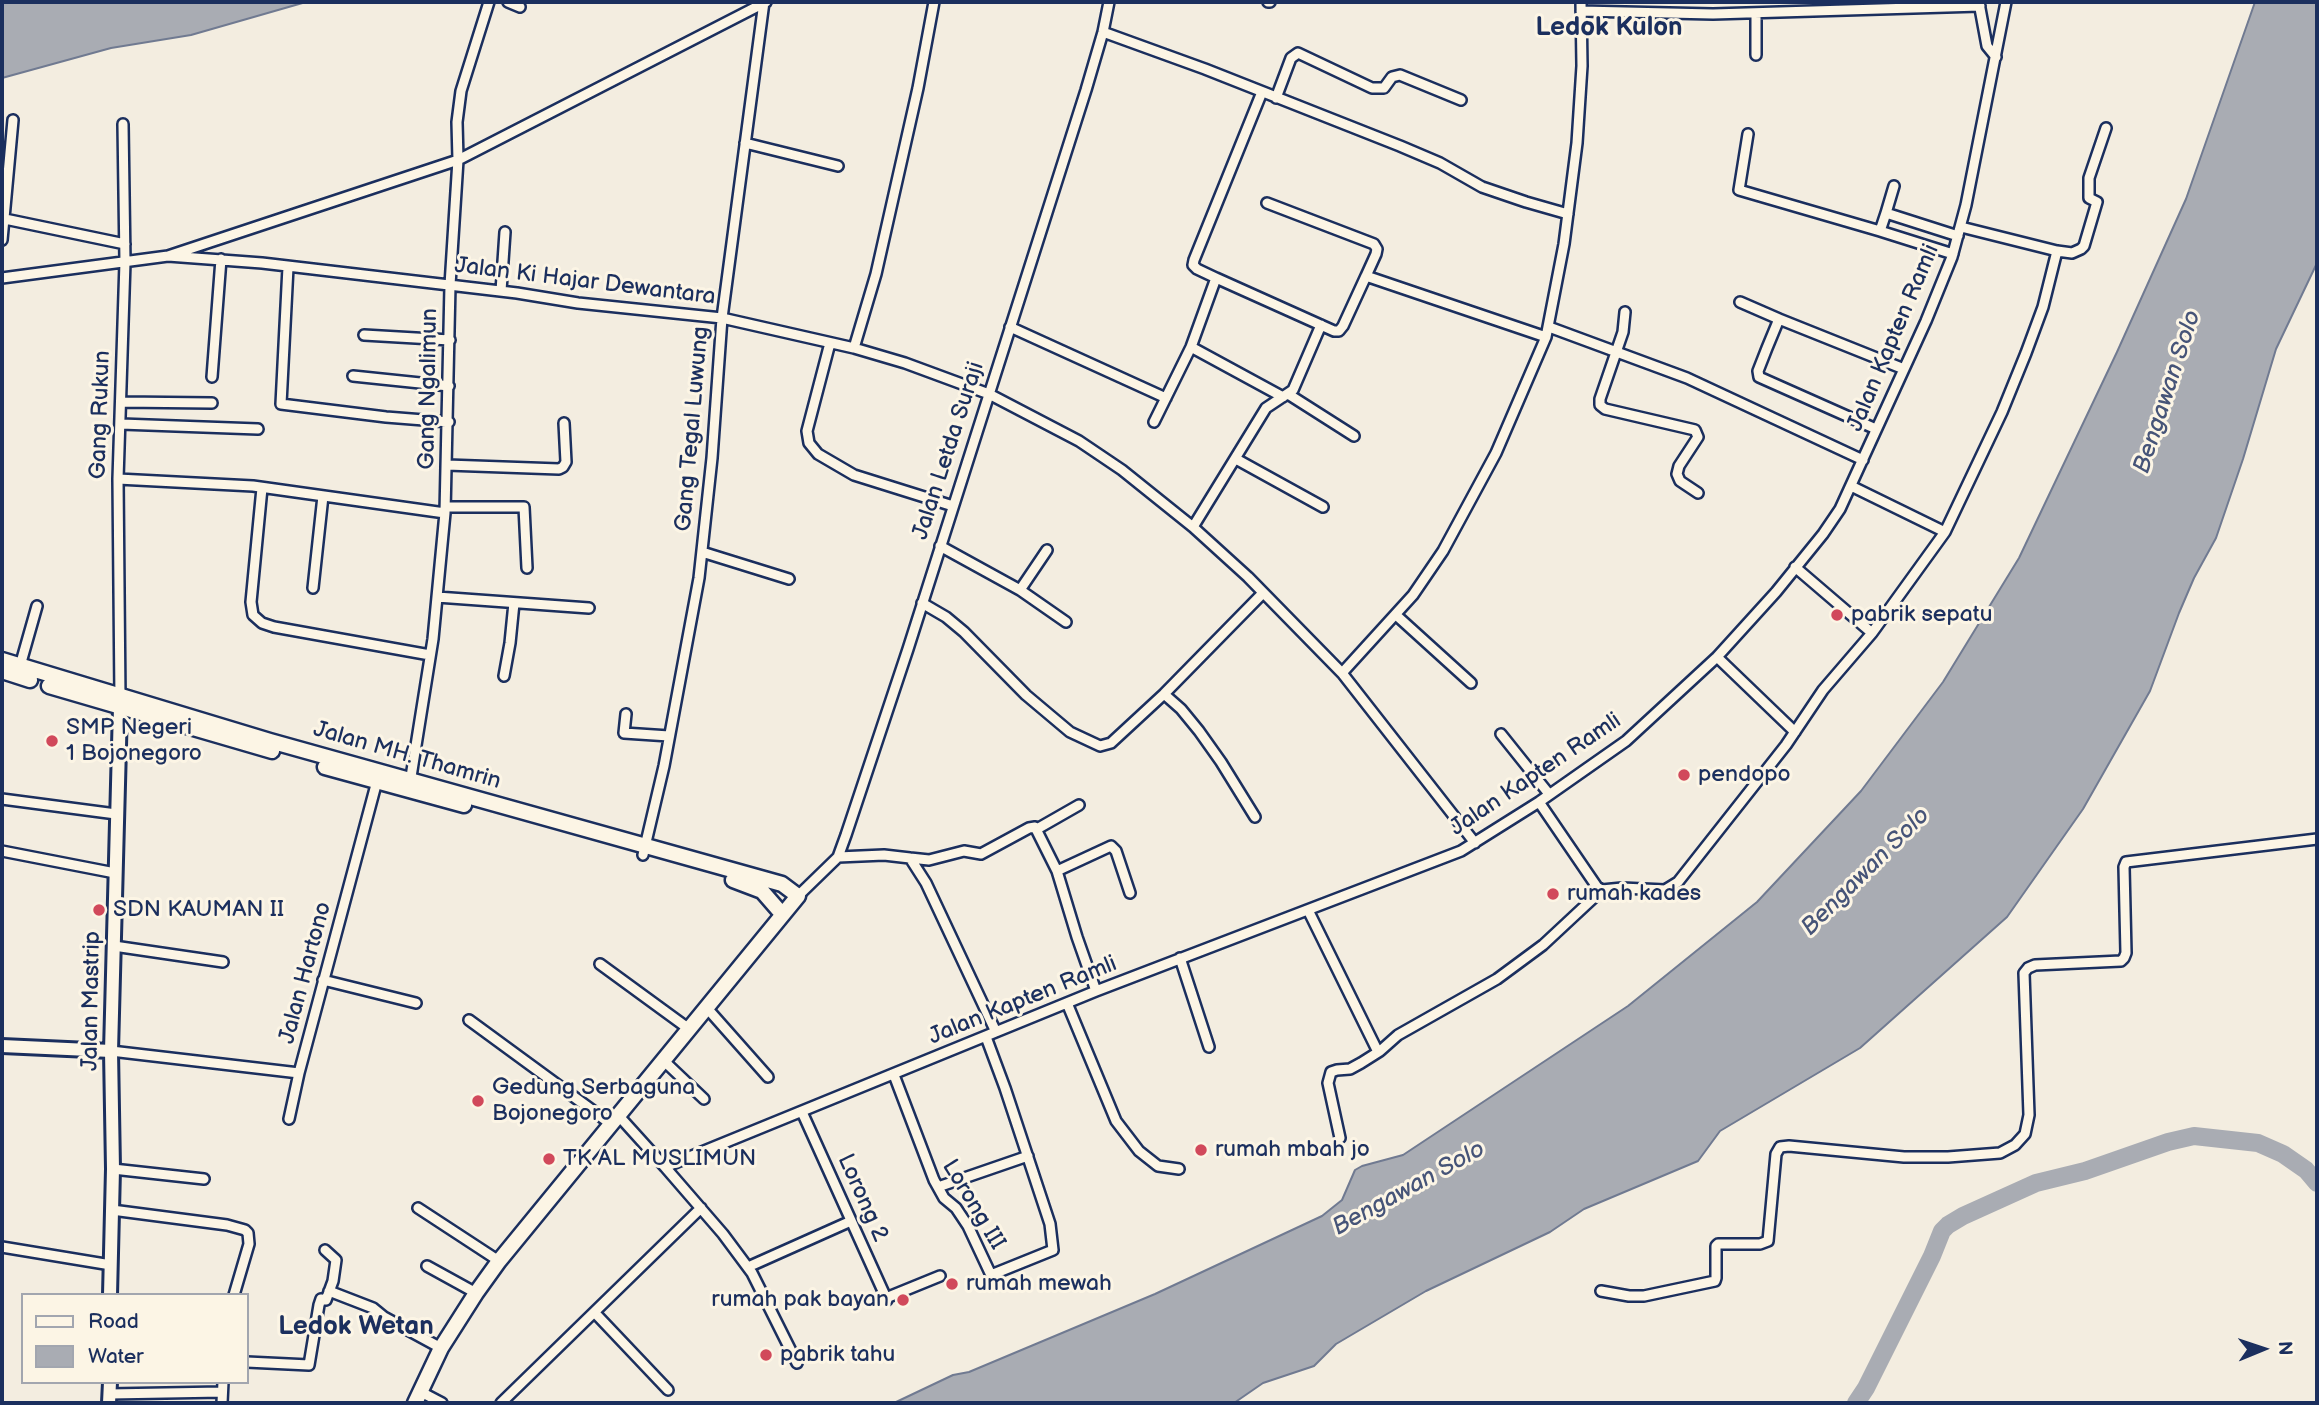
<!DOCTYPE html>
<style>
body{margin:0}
#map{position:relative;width:2319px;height:1405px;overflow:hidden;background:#f3ede0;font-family:"Balsamiq Sans",sans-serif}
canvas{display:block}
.frame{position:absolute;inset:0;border:4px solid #1b2f5e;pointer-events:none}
.legend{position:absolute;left:21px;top:1293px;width:228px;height:91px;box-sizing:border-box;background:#fcf5e5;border:2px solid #a2a6af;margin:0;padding:9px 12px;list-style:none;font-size:21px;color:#1b2f5e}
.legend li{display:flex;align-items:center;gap:14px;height:35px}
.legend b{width:35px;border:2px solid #a2a6af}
.north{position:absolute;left:2228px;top:1314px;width:70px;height:70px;-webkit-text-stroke:5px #fcf5e5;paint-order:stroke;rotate:88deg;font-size:19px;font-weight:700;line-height:28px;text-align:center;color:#1b2f5e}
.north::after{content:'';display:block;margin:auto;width:24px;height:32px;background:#1b2f5e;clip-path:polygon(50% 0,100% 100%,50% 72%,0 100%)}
</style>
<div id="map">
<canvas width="2319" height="1405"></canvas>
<div class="frame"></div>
<ul class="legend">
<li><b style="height:9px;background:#fcf5e5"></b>Road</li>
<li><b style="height:19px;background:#a9acb3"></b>Water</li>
</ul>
<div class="north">N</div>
</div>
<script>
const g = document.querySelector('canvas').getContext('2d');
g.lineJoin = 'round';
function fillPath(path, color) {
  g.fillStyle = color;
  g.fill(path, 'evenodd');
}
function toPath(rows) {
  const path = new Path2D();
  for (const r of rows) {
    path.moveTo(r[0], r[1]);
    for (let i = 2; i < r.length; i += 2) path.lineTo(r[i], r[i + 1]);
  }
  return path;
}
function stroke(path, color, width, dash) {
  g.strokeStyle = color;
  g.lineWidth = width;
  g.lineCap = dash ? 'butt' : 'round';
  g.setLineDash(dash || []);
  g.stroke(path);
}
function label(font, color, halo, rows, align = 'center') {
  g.font = font + ' "Balsamiq Sans",sans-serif';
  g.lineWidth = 6;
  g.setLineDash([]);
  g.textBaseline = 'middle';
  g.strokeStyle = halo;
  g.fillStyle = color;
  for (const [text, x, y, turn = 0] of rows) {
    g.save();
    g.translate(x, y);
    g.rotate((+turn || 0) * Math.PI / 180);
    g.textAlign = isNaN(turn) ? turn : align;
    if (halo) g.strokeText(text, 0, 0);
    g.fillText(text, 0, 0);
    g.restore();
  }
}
const water = toPath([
 [2,2,306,2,191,35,111,48,2,78,2,2],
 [2255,2,2317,2,2317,263,2276,349,2243,459,2216,538,2194,578,2179,613,2150,691,2083,809,2007,917,1860,1048,1720,1131,1698,1161,1584,1209,1550,1232,1426,1291,1336,1344,1314,1366,1263,1383,1234,1403,894,1403,953,1375,969,1372,1155,1294,1322,1216,1342,1200,1355,1170,1362,1166,1403,1155,1628,1006,1757,902,1861,791,1943,682,2019,558,2117,352,2186,199,2255,2]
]);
fillPath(water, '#a9acb3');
stroke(water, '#707a91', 2);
stroke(toPath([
 [1856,1403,1866,1388,1932,1256,1942,1231,1948,1225,1963,1216,2036,1183,2085,1171,2168,1142,2194,1136,2258,1143,2283,1154,2306,1170,2317,1183]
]), '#a9acb3', 18);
const street = toPath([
 [508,2,520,7],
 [1268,2,1270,2],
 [1979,3,1987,46,1996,57],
 [1581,11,1713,14,1980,6],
 [1103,32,1205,69,1400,146,1440,163,1482,187,1526,202,1568,214],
 [1756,55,1756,13],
 [1276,98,1291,58,1298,53,1372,88,1384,88,1392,77,1400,75,1461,100],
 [1748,134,1739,190,1880,231],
 [745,143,838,166],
 [1267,203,1374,244,1377,249,1376,254,1366,276],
 [1886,213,1894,186],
 [5,219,125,244],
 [1961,227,2057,251,2072,253,2081,249,2084,246,2097,202,2089,198,2089,178,2106,128],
 [2,240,13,120],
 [1953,254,1880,231,1886,213,1958,236],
 [168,256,262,263,517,293,578,303,722,318,854,348,905,363,989,394,1079,441,1122,470,1193,527,1248,577,1342,673,1475,843],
 [288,267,281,404,386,417,449,422],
 [2,278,168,256,458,160,766,2],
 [1216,278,1334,331,1339,331,1343,326,1366,276,1546,337],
 [501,291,505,232],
 [1740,302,1779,319,1767,348,1758,371,1759,377,1876,429],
 [1625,312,1623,332,1600,399,1600,405,1605,409,1695,430,1698,437,1679,466,1677,474,1680,481,1698,493],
 [1779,319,1904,369],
 [1010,327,1166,398],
 [1549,327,1687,378,1863,460],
 [364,335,450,340],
 [830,343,807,431,809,443,818,454,854,475,953,506],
 [1191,347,1283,397],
 [854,348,876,274,918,88,934,2],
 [353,376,449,386],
 [212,377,221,259],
 [1288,394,1354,436],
 [121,402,212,403],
 [1154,422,1191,347,1216,278,1197,269,1193,265,1194,260,1262,92],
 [121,424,258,429],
 [1236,459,1323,507],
 [447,465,559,469,563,467,566,462,564,423],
 [118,479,253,486,445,513],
 [1851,486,1945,532],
 [262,488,251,602,253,615,262,623,274,627,430,655],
 [446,507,524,507,527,568],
 [1193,527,1266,408,1293,390,1321,325],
 [940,546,1020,590,1047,550],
 [702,552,789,579],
 [1795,567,1872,633],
 [313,588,323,496],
 [1020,590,1066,622],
 [437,597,589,608],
 [922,603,946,617,964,632,1026,695,1070,732,1100,746,1111,743,1164,694,1263,593],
 [1396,615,1471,683],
 [1717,657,1795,732],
 [20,666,37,606],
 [1342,673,1413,595,1443,551,1496,453,1546,337,1564,244,1577,143,1582,66,1581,2],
 [504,676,510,643,514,603],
 [1164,694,1181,709,1199,731,1221,762,1255,817],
 [120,699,118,479,125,262,123,124],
 [626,714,624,733,669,736],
 [1501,734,1549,794],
 [410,783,433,639,445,513,450,285,458,160,457,122,461,91,489,2],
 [2,799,116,814],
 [1539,802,1597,887,1602,890,1622,888,1665,890,1678,882,1786,745,1823,690,1872,633,1945,532,2002,412,2026,353,2043,307,2057,251],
 [1037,829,1079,805],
 [2,851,115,873],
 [643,855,664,766,699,578,712,458,722,318,764,2],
 [838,857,884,855,910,858,926,883,996,1032],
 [910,858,929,860,964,851,981,854,1029,828,1035,827,1057,871,1077,937,1096,991],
 [1057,871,1111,846,1116,851,1130,893],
 [802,892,838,857,846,835,908,649,1086,90,1103,32,1109,2],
 [1308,910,1378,1052],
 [114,946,223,962],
 [1180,958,1209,1047],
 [600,964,689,1029],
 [323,980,416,1003],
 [1067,1003,1116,1121,1139,1151,1158,1166,1179,1169],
 [706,1007,768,1077],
 [469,1020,611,1124],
 [111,1051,299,1073,377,781],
 [663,1060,704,1099],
 [894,1075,934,1180,944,1198,956,1208,968,1226,991,1275,1053,1250,1050,1224,1005,1088,986,1037],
 [802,1112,887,1300],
 [618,1115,665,1167,1096,991,1461,851,1539,802,1626,741,1717,657,1776,592,1823,534,1840,509,1926,321,1952,257,1966,205,2006,2],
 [289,1119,299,1073],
 [1340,1138,1328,1083,1331,1072,1337,1070,1350,1069,1361,1063,1380,1051,1398,1035,1497,979,1543,945,1602,890],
 [665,1167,723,1234,752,1273,797,1363],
 [113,1169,204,1179],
 [938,1187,1028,1156],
 [418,1208,499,1261],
 [112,1210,227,1225,245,1230,248,1233,249,1244,234,1295],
 [2,1247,111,1265],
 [427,1266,476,1293],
 [748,1267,851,1221],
 [329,1291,373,1308,384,1317,441,1348],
 [1601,1291,1629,1296,1644,1296,1715,1281,1716,1278,1716,1246,1718,1244,1760,1244,1768,1241,1776,1154,1780,1147,1789,1146,1904,1157,1948,1157,2000,1153,2015,1145,2025,1134,2029,1115,2024,973,2028,968,2035,965,2121,961,2124,958,2126,953,2124,867,2126,862,2317,839],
 [886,1298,940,1276],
 [595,1313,668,1390],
 [247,1362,309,1365,319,1305,321,1299,326,1300,333,1281,336,1260,325,1250],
 [419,1391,442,1403],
 [109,1394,222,1392],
 [222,1403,223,1382],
 [501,1403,701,1208]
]);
const secondary = toPath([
 [2,1046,111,1051],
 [110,1295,113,1169,111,1051,120,708],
 [109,1403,110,1382]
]);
const primary = toPath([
 [2,660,270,741,782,884,798,896,499,1261,476,1293,441,1348,415,1403],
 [2,671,30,680],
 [49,686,272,751],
 [325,767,464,805],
 [733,880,762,891,782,914]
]);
stroke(street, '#1b2f5e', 14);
stroke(secondary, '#1b2f5e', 18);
stroke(primary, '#1b2f5e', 19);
stroke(street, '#fcf5e5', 9);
stroke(secondary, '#fcf5e5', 12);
stroke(primary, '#fcf5e5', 14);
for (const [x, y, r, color] of [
 [1837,615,7,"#d1495b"],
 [52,741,7,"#d1495b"],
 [1684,775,7,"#d1495b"],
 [1553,894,7,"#d1495b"],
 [99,910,7,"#d1495b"],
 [478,1101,7,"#d1495b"],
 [1201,1150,7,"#d1495b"],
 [549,1159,7,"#d1495b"],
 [952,1284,7,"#d1495b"],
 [903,1300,7,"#d1495b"],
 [766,1355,7,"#d1495b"]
]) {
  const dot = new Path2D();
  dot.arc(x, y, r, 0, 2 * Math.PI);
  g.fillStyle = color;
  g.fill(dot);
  stroke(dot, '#fcf5e5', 2.5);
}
label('23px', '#1b2f5e', '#fcf5e5', [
 ["Jalan Ki Hajar Dewantara",585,282,7],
 ["Jalan Kapten Ramli",1894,338,-67],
 ["Gang Ngalimun",429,389,-89],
 ["Gang Rukun",101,415,-88],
 ["Gang Tegal Luwung",693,429,-85],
 ["Jalan Letda Suraji",949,451,-72],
 ["Jalan MH. Thamrin",407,756,16],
 ["Jalan Kapten Ramli",1536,775,-34],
 ["Jalan Hartono",306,973,-75],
 ["Jalan Mastrip",92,1001,-89],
 ["Jalan Kapten Ramli",1023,1001,-22],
 ["Lorong 2",862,1198,66],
 ["Lorong III",973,1205,59]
]);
label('23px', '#1b2f5e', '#fcf5e5', [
 ["pabrik sepatu",1851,615],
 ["SMP Negeri",66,728],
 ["1 Bojonegoro",66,754],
 ["pendopo",1698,775],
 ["rumah kades",1567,894],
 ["SDN KAUMAN II",113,910],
 ["Gedung Serbaguna",492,1088],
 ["Bojonegoro",492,1114],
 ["rumah mbah jo",1215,1150],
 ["TK AL MUSLIMUN",563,1159],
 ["rumah mewah",966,1284],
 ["rumah pak bayan",889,1300,"right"],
 ["pabrik tahu",780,1355]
], 'left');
label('italic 24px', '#465478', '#fcf5e5', [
 ["Bengawan Solo",2168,392,-72],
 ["Bengawan Solo",1866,872,-45],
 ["Bengawan Solo",1409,1189,-29]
]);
label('bold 26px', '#1b2f5e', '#fcf5e5', [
 ["Ledok Kulon",1609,28],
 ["Ledok Wetan",356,1327]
]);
</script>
